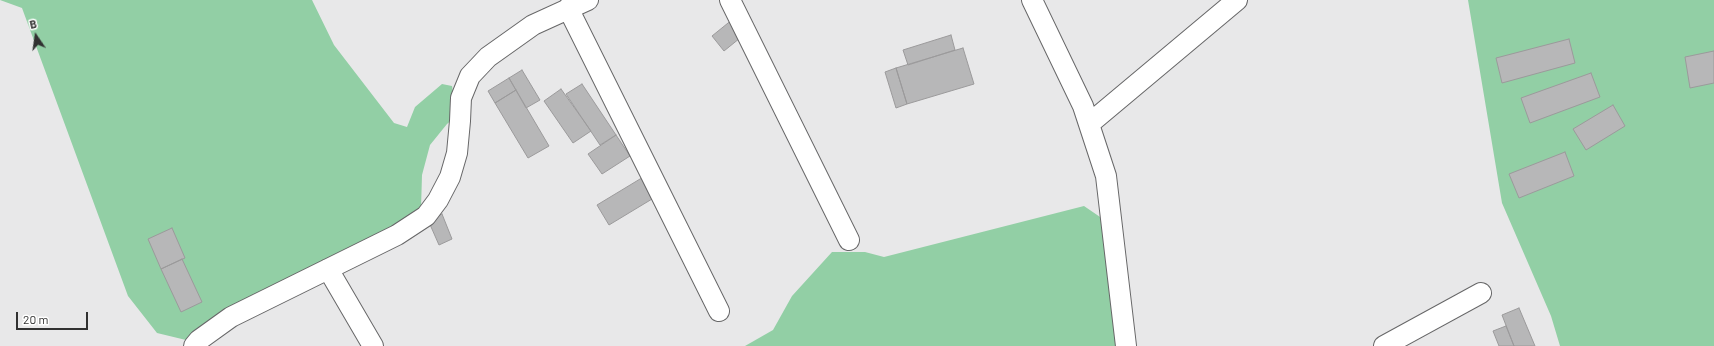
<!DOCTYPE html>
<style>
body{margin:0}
#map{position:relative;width:1714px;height:346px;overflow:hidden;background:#e8e8e9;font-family:Barlow,sans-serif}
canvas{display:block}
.north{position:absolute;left:16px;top:16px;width:40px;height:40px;-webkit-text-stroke:3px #fff;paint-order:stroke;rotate:347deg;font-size:11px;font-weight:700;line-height:16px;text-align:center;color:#313131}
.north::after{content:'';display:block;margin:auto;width:14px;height:18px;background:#313131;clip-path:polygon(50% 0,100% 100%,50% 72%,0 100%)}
.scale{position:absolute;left:16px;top:312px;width:72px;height:18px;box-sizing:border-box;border:2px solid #313131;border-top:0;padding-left:5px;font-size:12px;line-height:14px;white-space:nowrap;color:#313131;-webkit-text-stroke:3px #fff;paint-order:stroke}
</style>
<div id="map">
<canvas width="1714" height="346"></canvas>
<div class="north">B</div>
<div class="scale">20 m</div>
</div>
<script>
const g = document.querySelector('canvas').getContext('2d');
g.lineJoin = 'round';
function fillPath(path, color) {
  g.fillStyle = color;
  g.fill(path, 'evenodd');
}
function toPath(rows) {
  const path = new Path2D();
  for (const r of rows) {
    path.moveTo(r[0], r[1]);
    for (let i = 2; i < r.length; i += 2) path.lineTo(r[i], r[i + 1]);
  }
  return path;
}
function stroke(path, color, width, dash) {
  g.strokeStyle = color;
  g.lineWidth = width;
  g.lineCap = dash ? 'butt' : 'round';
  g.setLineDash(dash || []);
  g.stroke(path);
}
fillPath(toPath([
 [0,0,312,0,334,45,394,123,407,127,415,107,442,84,452,86,456,110,454,118,447,124,430,145,422,175,421,209,399,230,226,311,186,340,157,333,128,296,22,8],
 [1468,0,1714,0,1714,346,1560,346,1551,316,1502,203],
 [1084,206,1103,219,1117,346,745,346,773,330,792,296,832,252,865,252,884,257]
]), '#92cfa5');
const building = toPath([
 [733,19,745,34,724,51,712,36,733,19],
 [951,35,955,50,908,65,903,50,951,35],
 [1569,39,1575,63,1502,83,1496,58,1569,39],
 [963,48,974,84,907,104,896,68,963,48],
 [1714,51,1714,83,1690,88,1685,57,1714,51],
 [896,68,907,104,896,108,885,72,896,68],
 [522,70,540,100,526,108,509,78,522,70],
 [1591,73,1600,97,1530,123,1521,98,1591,73],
 [509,78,516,90,495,103,488,91,509,78],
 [582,84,616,135,600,145,566,94,582,84],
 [561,89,591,131,573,143,544,101,561,89],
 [516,90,549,146,528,158,495,103,516,90],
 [1613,105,1625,126,1586,150,1573,129,1613,105],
 [616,135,630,156,602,174,588,154,616,135],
 [1565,152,1574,176,1519,198,1509,174,1565,152],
 [645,176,657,196,609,225,597,205,645,176],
 [442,214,452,239,439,245,428,220,442,214],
 [172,228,185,258,161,269,148,239,172,228],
 [182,259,202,302,181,312,161,269,182,259],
 [1519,308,1535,346,1514,346,1502,315,1519,308],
 [1506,326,1514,346,1499,346,1493,331,1506,326]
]);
fillPath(building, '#b7b7b8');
stroke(building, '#9b9a9b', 1);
const street = toPath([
 [730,0,849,240],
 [1032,0,1083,106,1106,176,1126,346],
 [568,8,719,311],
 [1089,124,1237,0],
 [328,269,373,346],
 [194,346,199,340,231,317,397,235,426,216,438,200,450,177,457,153,460,121,461,98,470,76,488,57,533,25,588,0],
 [1384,346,1481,293]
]);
stroke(street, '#676768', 22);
stroke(street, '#fff', 20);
</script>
